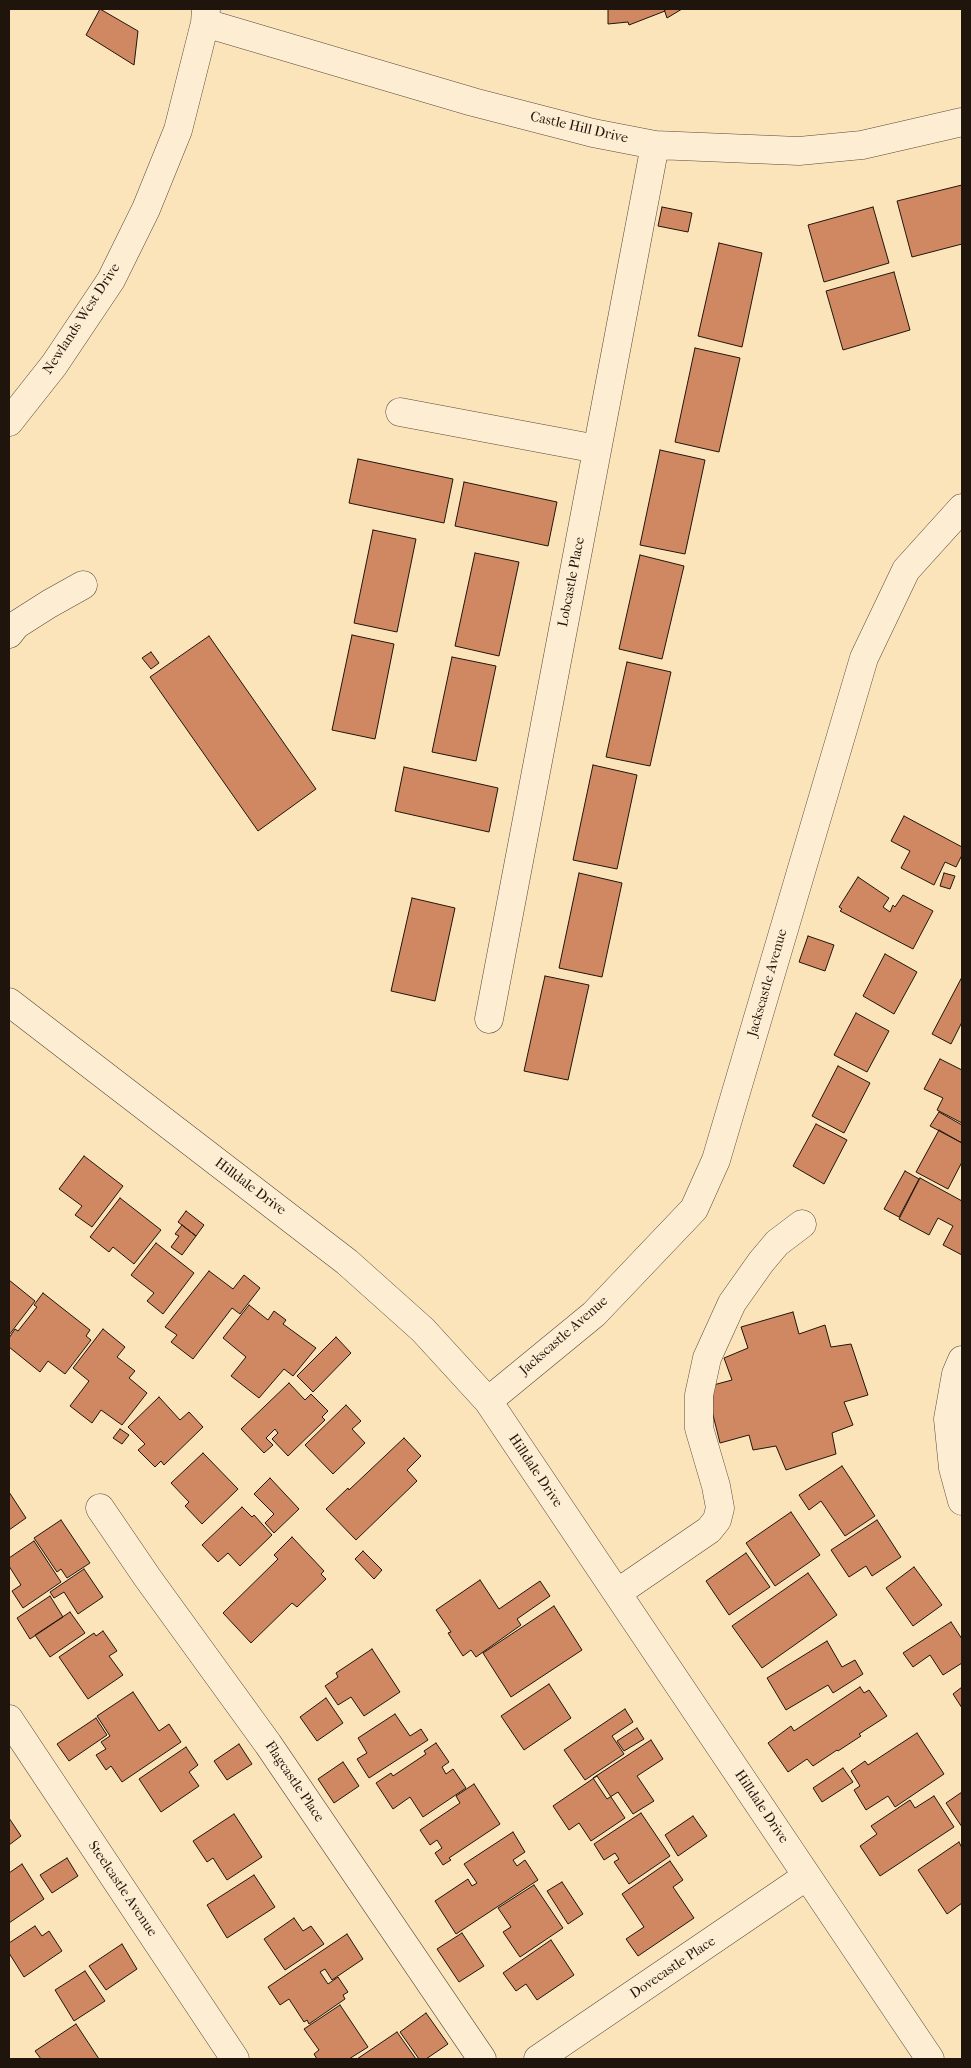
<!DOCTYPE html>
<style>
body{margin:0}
#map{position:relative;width:971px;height:2068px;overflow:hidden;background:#fce4ba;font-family:"IM FELL French Canon",serif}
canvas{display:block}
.frame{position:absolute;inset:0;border:10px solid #20150c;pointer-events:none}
</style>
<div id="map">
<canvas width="971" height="2068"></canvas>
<div class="frame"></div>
</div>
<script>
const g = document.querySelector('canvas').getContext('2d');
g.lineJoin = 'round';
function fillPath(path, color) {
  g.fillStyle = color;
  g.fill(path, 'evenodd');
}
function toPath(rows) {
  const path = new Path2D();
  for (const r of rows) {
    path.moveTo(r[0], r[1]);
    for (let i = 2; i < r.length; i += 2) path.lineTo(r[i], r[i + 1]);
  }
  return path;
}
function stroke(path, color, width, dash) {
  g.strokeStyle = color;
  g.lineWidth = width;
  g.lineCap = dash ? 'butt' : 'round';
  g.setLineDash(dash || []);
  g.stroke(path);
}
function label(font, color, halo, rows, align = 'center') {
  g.font = font + ' "IM FELL French Canon",serif';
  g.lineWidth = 5;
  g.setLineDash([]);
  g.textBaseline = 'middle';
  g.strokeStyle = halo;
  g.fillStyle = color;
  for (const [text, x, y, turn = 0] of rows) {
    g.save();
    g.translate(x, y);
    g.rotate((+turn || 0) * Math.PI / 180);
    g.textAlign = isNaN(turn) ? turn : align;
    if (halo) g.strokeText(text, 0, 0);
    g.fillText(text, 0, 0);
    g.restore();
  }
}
const building = toPath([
 [100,9,138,31,134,65,86,35,100,9],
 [608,9,664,9,665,11,629,25,628,22,608,24,608,9],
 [664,9,682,9,667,18,664,9],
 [962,185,962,244,912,257,897,201,962,185],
 [662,207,692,213,688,232,658,226,662,207],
 [873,207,889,263,824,282,808,225,873,207],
 [719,243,762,253,742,347,698,336,719,243],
 [894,272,910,330,843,350,826,291,894,272],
 [695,348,740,358,719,452,675,442,695,348],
 [660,450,705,460,685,554,640,545,660,450],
 [358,459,453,479,444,523,349,503,358,459],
 [464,482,557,502,548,546,455,526,464,482],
 [373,530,416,539,397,632,354,623,373,530],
 [475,553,519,562,499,656,455,646,475,553],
 [640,555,684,566,662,659,619,649,640,555],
 [352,635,394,644,375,739,332,730,352,635],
 [209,636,316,789,258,831,150,677,209,636],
 [151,652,159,663,151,669,142,658,151,652],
 [452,657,496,666,476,761,432,752,452,657],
 [627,662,671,672,650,766,606,757,627,662],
 [593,765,637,775,617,869,573,860,593,765],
 [404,767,498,788,489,832,395,811,404,767],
 [904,816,962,847,962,855,956,867,945,862,934,885,901,868,910,851,891,841,904,816],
 [579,873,622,883,602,977,559,968,579,873],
 [944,873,955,876,950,889,940,886,944,873],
 [858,877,889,898,883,907,890,912,893,905,895,907,903,895,933,911,913,949,840,911,842,909,839,907,858,877],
 [412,898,455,908,435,1001,391,991,412,898],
 [808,936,834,945,825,971,799,962,808,936],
 [885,954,917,972,894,1014,863,996,885,954],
 [545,976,589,985,568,1080,524,1071,545,976],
 [962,977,962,1022,951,1044,932,1034,962,977],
 [856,1013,889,1031,867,1072,834,1055,856,1013],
 [940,1059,962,1070,962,1123,937,1110,943,1098,924,1089,940,1059],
 [838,1066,870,1083,844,1133,812,1116,838,1066],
 [939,1112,962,1125,962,1143,930,1126,939,1112],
 [816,1124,847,1140,824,1184,793,1166,816,1124],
 [939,1130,962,1143,962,1162,948,1189,916,1172,939,1130],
 [84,1156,123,1186,92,1227,75,1215,82,1206,59,1189,84,1156],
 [905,1171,919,1179,899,1217,884,1209,905,1171],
 [920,1178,962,1201,962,1255,943,1245,953,1226,938,1218,929,1235,899,1219,920,1178],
 [120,1198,161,1230,134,1264,113,1247,109,1252,90,1237,120,1198],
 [186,1211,204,1225,196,1236,178,1222,186,1211],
 [182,1225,196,1236,182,1255,171,1247,179,1236,175,1234,182,1225],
 [156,1243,194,1273,163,1314,147,1301,154,1293,131,1275,156,1243],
 [209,1271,233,1289,244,1275,260,1288,240,1314,232,1308,193,1359,171,1342,177,1335,165,1327,209,1271],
 [9,1280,35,1301,9,1335,9,1280],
 [43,1293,90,1330,86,1336,91,1340,65,1374,48,1361,40,1372,9,1347,9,1338,15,1329,18,1331,37,1307,34,1305,43,1293],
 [249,1305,268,1320,274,1311,286,1320,283,1324,316,1348,293,1376,284,1369,259,1398,231,1376,246,1357,223,1338,249,1305],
 [793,1312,799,1334,825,1325,831,1347,851,1344,868,1395,844,1402,853,1425,832,1433,836,1454,786,1470,776,1446,753,1450,749,1435,720,1443,706,1387,732,1380,724,1358,748,1348,741,1327,793,1312],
 [103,1329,125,1347,117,1357,135,1371,129,1378,147,1393,122,1425,101,1410,92,1423,70,1406,89,1381,73,1368,103,1329],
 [336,1337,351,1353,313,1392,297,1376,336,1337],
 [289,1383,305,1400,311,1394,328,1411,322,1417,325,1420,288,1456,272,1439,278,1433,275,1429,266,1438,273,1445,264,1453,241,1429,289,1383],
 [159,1397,180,1420,189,1412,203,1427,164,1465,161,1461,155,1467,138,1450,145,1444,128,1427,159,1397],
 [346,1405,361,1421,352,1429,365,1443,333,1474,305,1445,346,1405],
 [120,1429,129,1435,122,1444,113,1438,120,1429],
 [404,1438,421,1456,407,1470,417,1481,356,1540,326,1509,348,1488,349,1490,404,1438],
 [203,1453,238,1489,202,1524,185,1506,189,1502,171,1483,203,1453],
 [842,1466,875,1516,845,1536,821,1501,809,1510,799,1495,842,1466],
 [270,1478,299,1509,274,1533,265,1523,274,1514,254,1494,270,1478],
 [9,1492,26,1518,9,1530,9,1492],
 [242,1507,252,1517,254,1515,272,1535,240,1566,228,1553,218,1562,202,1545,242,1507],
 [791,1512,820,1555,775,1586,746,1543,791,1512],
 [61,1520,90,1563,67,1578,61,1569,57,1572,34,1538,61,1520],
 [877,1520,901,1557,872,1576,866,1566,849,1577,831,1550,877,1520],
 [292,1537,324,1571,321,1574,326,1579,297,1607,292,1603,251,1643,223,1613,278,1559,274,1555,292,1537],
 [34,1541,61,1582,23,1608,12,1591,21,1585,9,1566,9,1558,34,1541],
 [363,1551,382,1570,374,1579,355,1559,363,1551],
 [746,1553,770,1587,729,1615,706,1581,746,1553],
 [914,1567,942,1605,913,1626,886,1588,914,1567],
 [84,1569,103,1597,78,1614,64,1592,54,1598,50,1592,84,1569],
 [808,1573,837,1615,762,1668,732,1626,808,1573],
 [480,1580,499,1609,540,1581,550,1596,517,1619,521,1625,476,1657,471,1650,463,1656,448,1633,451,1632,436,1610,480,1580],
 [50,1596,63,1617,30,1639,17,1618,50,1596],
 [554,1606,582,1650,511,1697,483,1653,554,1606],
 [70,1612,85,1633,50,1657,35,1635,70,1612],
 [951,1622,962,1639,962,1663,943,1675,930,1655,913,1667,903,1653,951,1622],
 [103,1631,117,1651,109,1656,123,1675,88,1699,59,1657,94,1633,96,1636,103,1631],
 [827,1641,842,1667,855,1660,863,1674,833,1693,828,1685,786,1710,767,1678,827,1641],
 [372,1649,400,1692,364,1716,351,1697,338,1705,325,1686,338,1677,336,1673,372,1649],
 [549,1684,571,1718,524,1750,501,1716,549,1684],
 [860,1687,864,1693,869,1690,887,1716,859,1734,861,1736,838,1751,837,1750,813,1766,807,1759,788,1772,768,1743,791,1726,794,1731,860,1687],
 [962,1687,962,1708,953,1694,962,1687],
 [133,1692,159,1731,169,1724,181,1742,122,1782,111,1766,106,1770,96,1755,106,1749,101,1742,110,1736,97,1716,133,1692],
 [326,1698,343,1723,317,1741,300,1717,326,1698],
 [625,1709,633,1722,612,1736,624,1754,585,1780,564,1750,625,1709],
 [395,1714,410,1736,421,1729,428,1740,369,1778,357,1759,367,1753,358,1738,395,1714],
 [96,1718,107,1735,69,1761,57,1744,96,1718],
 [637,1728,644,1739,624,1751,617,1741,637,1728],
 [917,1733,944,1774,895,1807,888,1796,866,1810,854,1790,860,1786,851,1771,865,1761,868,1765,917,1733],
 [651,1740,663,1759,637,1776,654,1801,633,1814,618,1792,607,1799,593,1778,651,1740],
 [436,1743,449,1762,442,1767,446,1774,453,1769,466,1788,423,1817,410,1797,393,1809,376,1783,391,1773,393,1776,426,1754,424,1751,436,1743],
 [239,1744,252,1764,227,1780,214,1761,239,1744],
 [186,1747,198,1765,189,1772,199,1786,161,1812,139,1779,186,1747],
 [343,1762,359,1786,334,1803,318,1779,343,1762],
 [843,1768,853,1782,822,1802,813,1788,843,1768],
 [597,1776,625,1818,591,1841,579,1823,569,1830,553,1806,597,1776],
 [474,1784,500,1824,449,1858,451,1860,443,1865,435,1853,442,1848,437,1840,430,1845,420,1830,460,1803,456,1796,474,1784],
 [962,1792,962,1827,946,1803,962,1792],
 [934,1796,954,1827,880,1876,860,1846,877,1834,871,1826,910,1800,915,1808,934,1796],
 [641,1813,670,1856,629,1884,614,1862,619,1859,615,1853,604,1860,594,1844,641,1813],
 [234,1814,262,1857,227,1880,213,1858,207,1862,193,1841,234,1814],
 [693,1816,707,1836,678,1856,665,1835,693,1816],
 [9,1818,21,1836,9,1845,9,1818],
 [513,1832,525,1852,513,1860,517,1866,525,1860,538,1880,456,1934,435,1901,468,1879,472,1886,477,1883,464,1864,513,1832],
 [959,1842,962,1848,962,1903,947,1914,918,1870,959,1842],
 [67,1858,78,1876,52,1893,40,1875,67,1858],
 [670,1861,683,1880,673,1887,694,1918,638,1956,626,1939,644,1927,622,1894,670,1861],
 [22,1864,44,1899,9,1923,9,1873,22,1864],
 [254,1875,275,1907,227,1938,207,1905,254,1875],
 [562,1882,583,1914,568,1924,547,1891,562,1882],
 [534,1885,563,1928,520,1957,503,1932,511,1927,498,1908,534,1885],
 [294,1918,303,1931,311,1926,324,1944,285,1970,264,1939,294,1918],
 [35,1926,42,1936,49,1931,62,1951,24,1977,9,1953,9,1943,35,1926],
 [462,1933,484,1966,459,1982,437,1949,462,1933],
 [347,1934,363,1959,332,1980,325,1969,320,1972,328,1984,338,1977,348,1992,343,1995,345,1999,309,2024,307,2020,304,2022,289,1999,280,2005,268,1987,347,1934],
 [551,1940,574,1975,537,2000,526,1984,516,1991,503,1973,551,1940],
 [122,1944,137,1969,106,1990,89,1966,122,1944],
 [85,1971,105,2001,74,2021,55,1990,85,1971],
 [340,2005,368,2047,349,2059,317,2059,314,2054,319,2050,304,2029,340,2005],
 [426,2013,448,2044,426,2059,419,2059,400,2032,426,2013],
 [76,2024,99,2059,41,2059,35,2051,76,2024],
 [397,2032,416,2059,357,2059,397,2032]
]);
fillPath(building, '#cf8861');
stroke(building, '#20150c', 1);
const minor = toPath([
 [205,23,473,102,593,133,655,145,799,151,862,145,962,122],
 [400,412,597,449],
 [9,422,54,365,111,280,146,209,178,130,205,23,206,9],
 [9,634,16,625,49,604,83,585],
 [9,1002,347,1262,423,1330,488,1401,930,2059],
 [489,1019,655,145],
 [962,1360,956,1374,948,1419,953,1468,962,1501],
 [488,1401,594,1314,694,1209,716,1160,864,658,906,570,962,508],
 [100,1508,147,1577,268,1744,482,2059],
 [617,1593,709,1530,717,1520,720,1508,716,1486,699,1428,699,1395,707,1358,732,1303,761,1262,777,1243,802,1224],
 [9,1719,235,2059],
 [538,2059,807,1876]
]);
stroke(minor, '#574938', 29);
stroke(minor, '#fdedd2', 28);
label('14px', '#20150c', '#fdedd2', [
 ["Castle Hill Drive",579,128,13],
 ["Newlands West Drive",82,319,-57],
 ["Lobcastle Place",572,582,-79],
 ["Jackscastle Avenue",768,983,-74],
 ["Hilldale Drive",250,1187,37],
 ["Jackscastle Avenue",564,1336,-41],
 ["Hilldale Drive",535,1471,56],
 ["Flagcastle Place",294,1782,56],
 ["Hilldale Drive",761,1807,56],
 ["Steelcastle Avenue",122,1889,56],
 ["Dovecastle Place",673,1968,-34]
]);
</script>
